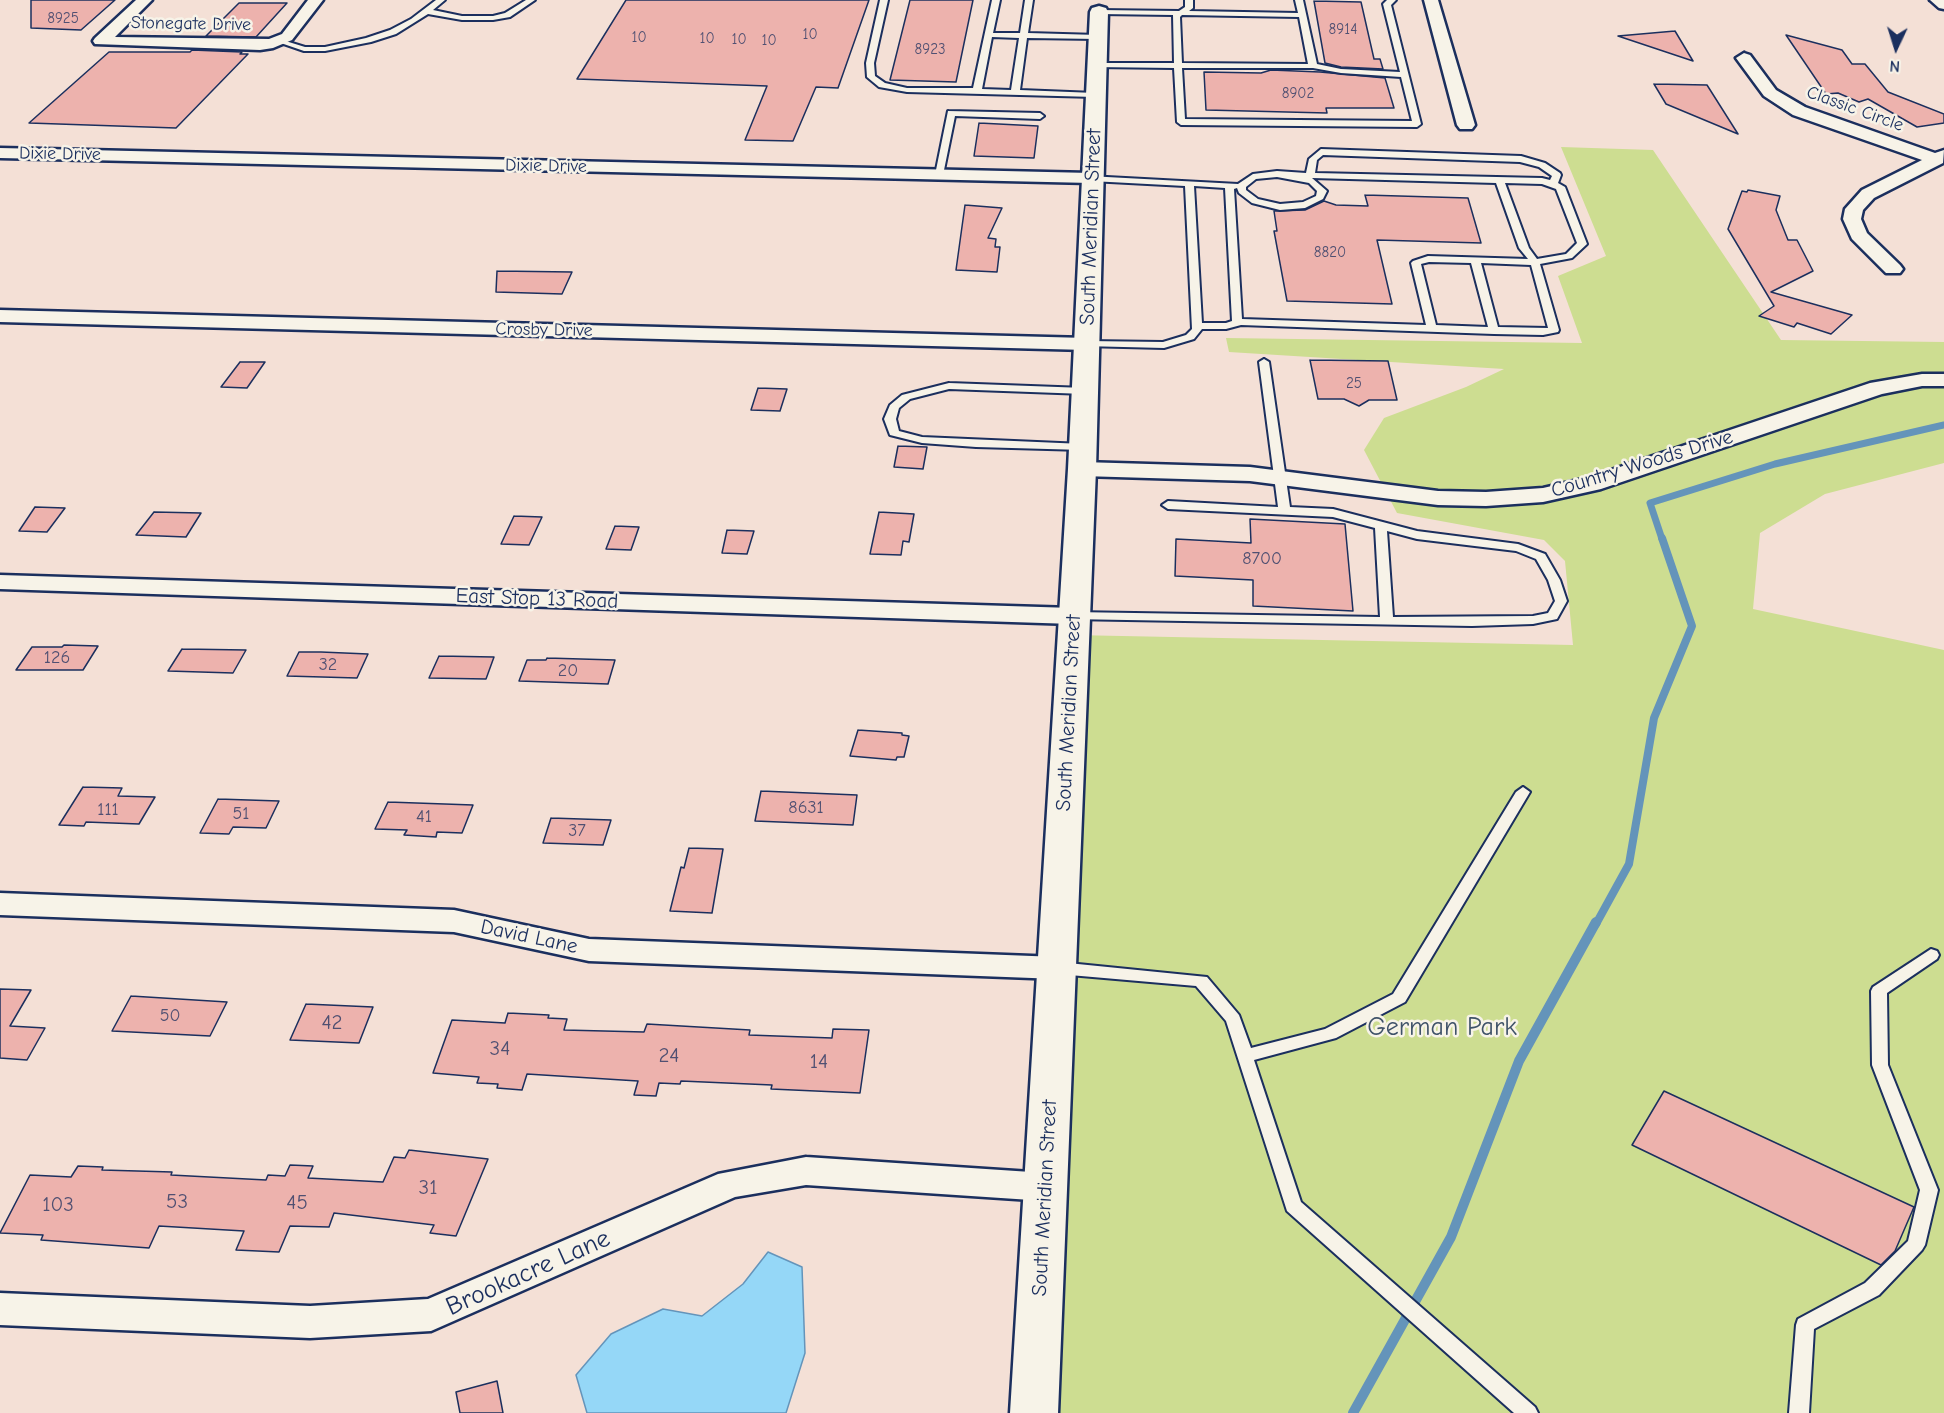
<!DOCTYPE html>
<style>
body{margin:0}
#map{position:relative;width:1944px;height:1413px;overflow:hidden;background:#f4e0d6;font-family:"Comic Neue",sans-serif}
canvas{display:block}
.north{position:absolute;left:1866px;top:18px;width:60px;height:60px;-webkit-text-stroke:4px #f7f3e8;paint-order:stroke;rotate:184deg;font-size:16px;font-weight:700;line-height:24px;text-align:center;color:#1b2f5e}
.north::after{content:'';display:block;margin:auto;width:21px;height:27px;background:#1b2f5e;clip-path:polygon(50% 0,100% 100%,50% 72%,0 100%)}
</style>
<div id="map">
<canvas width="1944" height="1413"></canvas>
<div class="north">N</div>
</div>
<script>
const g = document.querySelector('canvas').getContext('2d');
g.lineJoin = 'round';
function fillPath(path, color) {
  g.fillStyle = color;
  g.fill(path, 'evenodd');
}
function toPath(rows) {
  const path = new Path2D();
  for (const r of rows) {
    path.moveTo(r[0], r[1]);
    for (let i = 2; i < r.length; i += 2) path.lineTo(r[i], r[i + 1]);
  }
  return path;
}
function stroke(path, color, width, dash) {
  g.strokeStyle = color;
  g.lineWidth = width;
  g.lineCap = dash ? 'butt' : 'round';
  g.setLineDash(dash || []);
  g.stroke(path);
}
function label(font, color, halo, rows, align = 'center') {
  g.font = font + ' "Comic Neue",sans-serif';
  g.lineWidth = 5;
  g.setLineDash([]);
  g.textBaseline = 'middle';
  g.strokeStyle = halo;
  g.fillStyle = color;
  for (const [text, x, y, turn = 0] of rows) {
    g.save();
    g.translate(x, y);
    g.rotate((+turn || 0) * Math.PI / 180);
    g.textAlign = isNaN(turn) ? turn : align;
    if (halo) g.strokeText(text, 0, 0);
    g.fillText(text, 0, 0);
    g.restore();
  }
}
fillPath(toPath([
 [1561,147,1653,150,1781,340,1944,342,1944,463,1825,494,1760,533,1753,609,1944,650,1944,1413,1033,1413,1072,635,1573,645,1565,561,1544,540,1397,513,1364,450,1384,418,1466,387,1504,369,1229,352,1226,338,1582,343,1558,276,1606,256]
]), '#cddd91');
const water = toPath([
 [768,1252,802,1267,805,1353,786,1413,587,1413,576,1375,611,1334,663,1309,702,1316,743,1284,768,1252]
]);
fillPath(water, '#95d7f7');
stroke(water, '#6494ba', 1.5);
stroke(toPath([
 [1662,539,1650,503,1775,464,1944,425]
]), '#6494ba', 7);
stroke(toPath([
 [1596,924,1629,864,1654,718,1692,626,1662,538]
]), '#6494ba', 8);
stroke(toPath([
 [1353,1413,1451,1237,1519,1061,1596,922]
]), '#6494ba', 10);
const building = toPath([
 [31,0,115,0,81,30,31,28,31,0],
 [626,0,869,0,838,88,816,87,793,141,745,140,767,86,577,79,626,0],
 [910,0,973,0,956,82,890,80,910,0],
 [1314,1,1361,2,1374,59,1380,59,1383,69,1341,67,1325,63,1314,1],
 [239,3,287,3,256,37,206,36,239,3],
 [1675,31,1693,61,1618,36,1675,31],
 [1786,35,1842,50,1852,64,1865,64,1888,92,1944,114,1944,123,1917,127,1868,99,1859,102,1838,93,1826,94,1786,35],
 [192,50,242,52,240,54,248,54,176,128,29,123,109,52,190,52,192,50],
 [1271,70,1320,72,1385,78,1394,108,1326,108,1327,113,1206,110,1204,72,1261,73,1271,70],
 [1654,84,1707,85,1738,134,1666,104,1654,84],
 [979,123,1038,126,1034,158,974,156,979,123],
 [1748,190,1780,196,1776,210,1788,240,1797,240,1813,271,1771,292,1852,315,1831,334,1797,323,1794,327,1759,316,1774,306,1728,229,1742,191,1747,192,1748,190],
 [1365,195,1468,198,1481,243,1377,240,1392,304,1287,301,1274,231,1277,231,1274,211,1305,210,1324,201,1336,205,1368,206,1365,195],
 [965,205,1002,208,988,238,996,239,995,247,1000,247,997,272,956,270,965,205],
 [497,271,572,272,562,294,496,292,497,271],
 [1310,360,1388,361,1397,400,1369,400,1359,406,1344,399,1318,399,1310,360],
 [240,362,265,362,247,388,221,387,240,362],
 [758,388,787,389,780,411,751,410,758,388],
 [898,446,927,447,923,469,894,467,898,446],
 [35,507,65,508,47,532,19,531,35,507],
 [154,512,201,513,186,537,136,535,154,512],
 [879,512,914,514,909,542,903,541,901,555,870,554,879,512],
 [514,516,542,517,529,545,501,544,514,516],
 [1250,519,1345,524,1353,611,1253,606,1253,580,1175,576,1176,539,1251,543,1250,519],
 [615,526,639,527,631,550,606,549,615,526],
 [727,530,754,531,747,554,722,553,727,530],
 [64,645,98,646,83,670,16,670,32,647,62,647,64,645],
 [182,649,246,650,233,673,168,671,182,649],
 [299,652,321,652,368,654,357,678,287,676,299,652],
 [439,656,494,657,486,679,429,678,439,656],
 [547,658,615,660,608,684,519,681,527,660,546,660,547,658],
 [858,730,902,733,902,735,909,736,904,757,897,757,896,760,850,756,858,730],
 [83,787,122,788,118,796,155,797,139,824,86,822,84,826,59,825,83,787],
 [761,791,857,795,853,825,755,821,761,791],
 [218,799,279,801,266,828,233,827,229,834,200,833,218,799],
 [388,802,473,805,462,833,437,832,436,837,404,835,407,830,375,829,388,802],
 [551,818,611,820,603,845,543,843,551,818],
 [689,848,723,849,712,913,670,911,681,867,684,868,689,848],
 [0,989,31,990,10,1026,45,1028,27,1060,0,1058,0,989],
 [131,996,227,1002,210,1036,112,1031,131,996],
 [306,1004,373,1007,359,1043,290,1040,306,1004],
 [508,1013,549,1015,548,1018,567,1019,564,1030,644,1032,647,1024,750,1030,749,1035,832,1038,833,1029,869,1030,860,1093,771,1089,772,1085,681,1081,680,1084,659,1083,656,1096,634,1095,638,1081,527,1074,522,1090,497,1088,498,1084,477,1083,479,1077,433,1073,452,1020,505,1023,508,1013],
 [1664,1091,1914,1207,1895,1251,1881,1265,1632,1145,1664,1091],
 [409,1150,488,1159,456,1236,430,1233,434,1225,334,1213,329,1227,290,1226,279,1252,236,1250,244,1231,159,1226,149,1248,41,1240,43,1235,0,1233,30,1175,71,1177,78,1166,103,1167,102,1170,172,1172,171,1175,266,1180,268,1175,285,1176,290,1165,313,1166,308,1178,383,1182,394,1157,405,1158,409,1150],
 [497,1381,503,1413,460,1413,456,1392,497,1381]
]);
fillPath(building, '#edb2ad');
stroke(building, '#1b2f5e', 1.5);
const lane = toPath([
 [436,0,445,0,433,10,462,16,493,16,505,13,526,0,535,0,510,17,493,20,462,20,428,14,396,34,371,42,325,51,304,51,275,41,279,39,305,47,325,47,366,38,390,30,411,19,436,0],
 [880,0,888,0,874,63,875,76,885,83,907,88,973,88,992,0,1000,0,993,33,1020,33,1025,0,1033,0,1028,33,1098,35,1102,37,1098,39,1027,38,1020,90,1095,93,1099,95,1095,97,907,92,879,87,867,77,866,63,880,0],
 [992,37,1019,38,1011,90,982,89,992,37],
 [1185,0,1193,0,1193,8,1189,11,1298,13,1295,0,1303,0,1317,64,1341,69,1400,72,1383,4,1387,0,1396,0,1391,5,1421,124,1417,127,1181,125,1177,122,1174,68,1093,67,1093,63,1174,63,1173,15,1099,14,1095,12,1099,10,1179,11,1185,7,1185,0],
 [1182,15,1299,17,1308,64,1182,63,1180,17,1182,15],
 [1182,68,1313,68,1341,73,1401,77,1412,121,1185,119,1182,68],
 [948,111,1040,113,1044,116,1040,119,955,116,943,175,939,178,935,175,948,111],
 [1321,149,1521,156,1545,163,1560,173,1561,175,1558,183,1565,187,1587,244,1572,258,1540,264,1559,330,1558,332,1543,335,1494,334,1241,325,1226,329,1202,329,1194,339,1164,348,1083,346,1083,342,1087,341,1163,342,1186,335,1192,329,1185,186,1091,181,1088,180,1088,176,1238,184,1253,174,1277,171,1306,173,1309,159,1321,149],
 [1323,155,1520,162,1539,167,1552,176,1550,180,1542,178,1315,173,1317,160,1323,155],
 [1277,177,1309,183,1317,191,1316,196,1303,202,1280,204,1258,199,1246,190,1246,187,1256,179,1277,177],
 [1312,178,1496,183,1519,248,1528,259,1428,256,1413,261,1411,263,1426,325,1242,319,1234,189,1237,188,1239,193,1252,203,1280,210,1305,208,1323,199,1327,191,1312,178],
 [1505,183,1542,184,1556,189,1577,243,1566,254,1537,259,1529,248,1505,183],
 [1194,186,1225,188,1232,321,1226,323,1202,323,1194,186],
 [1429,262,1471,263,1488,327,1436,325,1421,264,1429,262],
 [1481,263,1531,265,1548,328,1498,327,1481,263],
 [1264,359,1269,362,1290,507,1333,509,1417,531,1518,544,1545,554,1560,580,1567,601,1557,619,1533,624,1472,626,1069,619,1067,616,1073,612,1380,617,1375,528,1333,517,1168,509,1162,505,1168,501,1278,507,1259,362,1264,359],
 [1387,531,1417,539,1516,551,1536,559,1548,580,1555,601,1548,613,1533,616,1393,617,1387,531],
 [949,383,1085,388,1090,391,1085,394,949,389,910,399,899,408,896,419,899,431,922,437,1083,444,1089,447,1083,450,976,447,922,443,890,435,884,419,890,405,902,395,949,383],
 [1523,787,1530,792,1405,1002,1336,1038,1254,1060,1301,1202,1535,1407,1538,1413,1514,1413,1287,1211,1226,1021,1196,986,1058,974,1052,972,1050,968,1052,964,1058,962,1207,977,1239,1015,1251,1048,1325,1029,1393,994,1516,792,1523,787],
 [1931,949,1937,951,1939,955,1937,959,1887,993,1888,1065,1938,1190,1925,1245,1922,1250,1879,1295,1814,1329,1809,1413,1789,1413,1796,1325,1798,1319,1865,1283,1908,1241,1920,1190,1872,1065,1871,991,1873,987,1931,949]
]);
const street = toPath([
 [136,0,152,0,115,37,269,39,282,34,308,0,323,0,292,40,273,48,260,50,95,44,93,41,95,38,136,0],
 [1424,0,1438,0,1475,125,1472,129,1460,129,1457,125,1424,0],
 [1930,0,1944,0,1944,9,1939,8,1930,0],
 [1744,53,1750,55,1776,90,1805,107,1935,153,1944,150,1943,163,1874,198,1863,210,1861,219,1867,233,1900,265,1903,269,1900,273,1886,273,1852,239,1843,219,1845,209,1862,190,1922,160,1793,115,1764,96,1736,58,1744,53],
 [0,148,1091,173,1097,174,1100,178,1097,182,1091,183,0,158,0,148],
 [0,310,1087,338,1094,340,1097,344,1094,348,1087,350,0,322,0,310],
 [1922,374,1944,374,1944,386,1922,386,1882,394,1601,489,1543,502,1486,506,1438,505,1250,481,1082,476,1074,474,1071,469,1074,464,1082,462,1250,467,1438,491,1486,492,1543,488,1587,478,1870,383,1922,374],
 [0,575,1073,608,1082,611,1086,616,1082,621,1073,624,0,589,0,575],
 [0,893,454,910,589,939,1058,957,1069,960,1074,968,1069,976,1058,979,589,961,454,932,0,915,0,893],
 [806,1157,1046,1173,1058,1177,1064,1187,1058,1197,1046,1201,806,1185,735,1197,431,1331,310,1338,0,1325,0,1293,310,1306,428,1299,718,1174,806,1157]
]);
const primary = toPath([
 [1099,6,1106,8,1108,12,1096,469,1058,1413,1010,1413,1068,469,1090,12,1092,8,1099,6]
]);
stroke(lane, '#1b2f5e', 4);
stroke(street, '#1b2f5e', 5);
stroke(primary, '#1b2f5e', 5);
fillPath(lane, '#f7f3e8');
fillPath(street, '#f7f3e8');
fillPath(primary, '#f7f3e8');
label('15px', '#505072', null, [
 ["8925",63,19],
 ["8914",1343,30],
 ["10",810,35],
 ["10",639,38],
 ["10",707,39],
 ["10",739,40],
 ["10",769,41],
 ["8923",930,50],
 ["8902",1298,94],
 ["8820",1330,253],
 ["25",1354,384]
]);
label('18px', '#1b2f5e', '#f7f3e8', [
 ["Stonegate Drive",191,24,1],
 ["Classic Circle",1855,109,20],
 ["Dixie Drive",60,154,1],
 ["Dixie Drive",546,166,1],
 ["Crosby Drive",544,330,1]
]);
label('18px', '#505072', null, [
 ["8700",1262,559],
 ["126",57,658],
 ["32",328,665],
 ["20",568,671],
 ["8631",806,808],
 ["111",108,810],
 ["51",241,814],
 ["41",424,817],
 ["37",577,831],
 ["50",170,1016]
]);
label('21px', '#1b2f5e', '#f7f3e8', [
 ["South Meridian Street",1091,227,-88],
 ["Country Woods Drive",1642,464,-17],
 ["East Stop 13 Road",537,599,2],
 ["South Meridian Street",1069,713,-87],
 ["David Lane",529,937,12],
 ["South Meridian Street",1045,1198,-87]
]);
label('21px', '#505072', null, [
 ["42",332,1023],
 ["34",500,1049],
 ["24",669,1056],
 ["14",819,1062],
 ["31",428,1188],
 ["53",177,1202],
 ["45",297,1203],
 ["103",58,1205]
]);
label('26px', '#3f5268', '#f7f3e8', [
 ["German Park",1442,1028]
]);
label('26px', '#1b2f5e', '#f7f3e8', [
 ["Brookacre Lane",528,1273,-24]
]);
</script>
